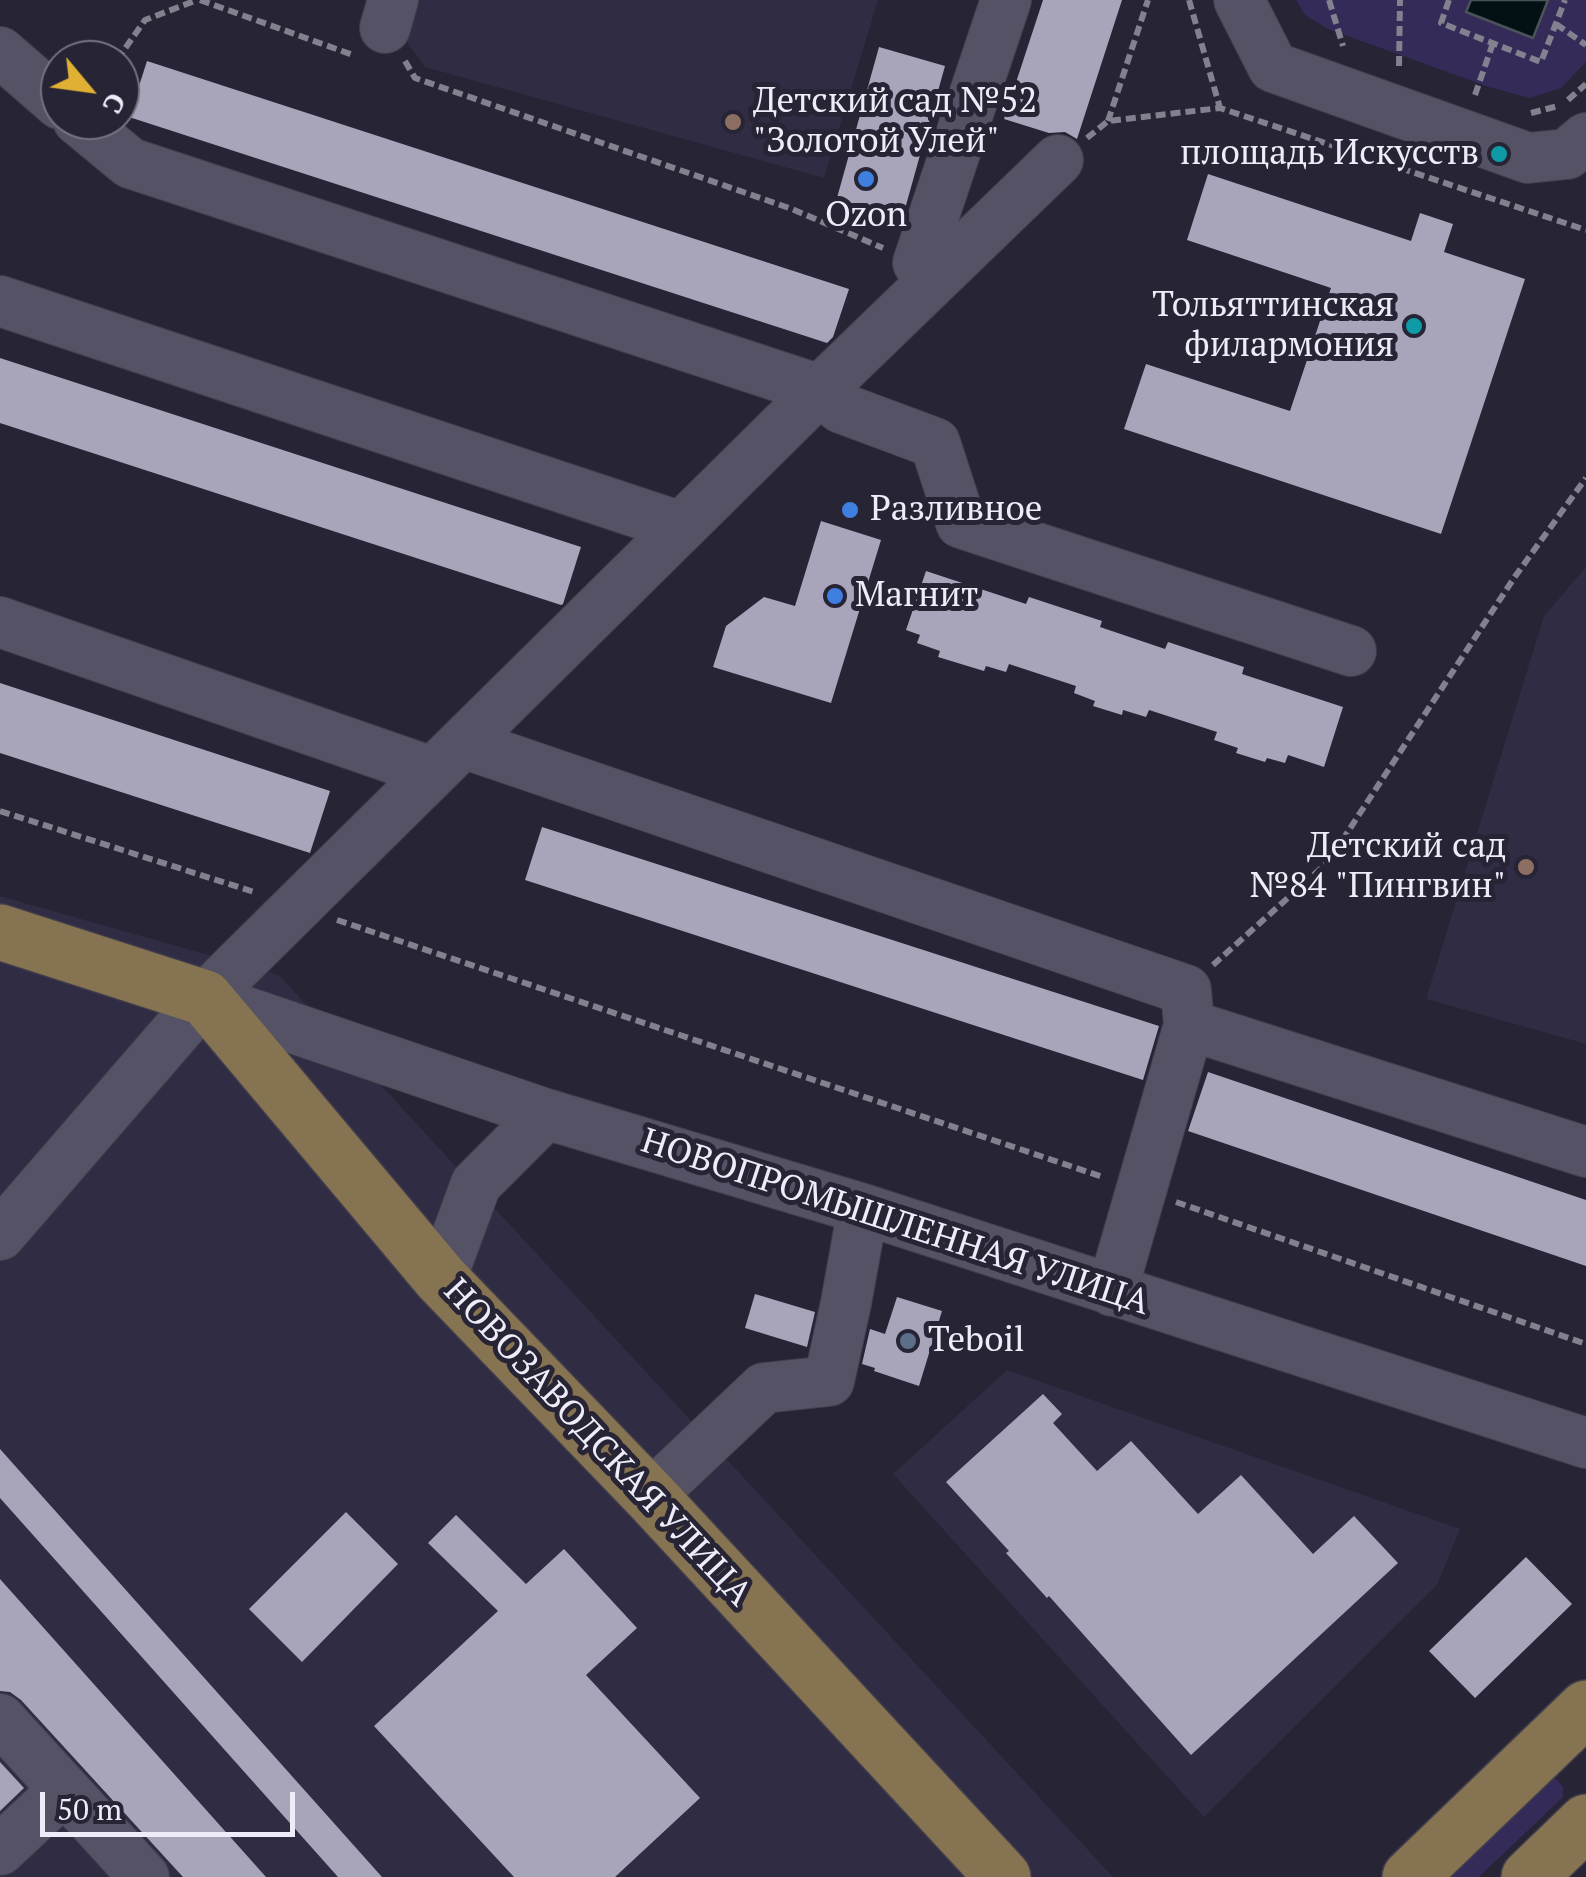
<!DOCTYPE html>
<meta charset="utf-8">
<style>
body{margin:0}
#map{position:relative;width:1586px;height:1877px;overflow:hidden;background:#262435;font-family:"PT Serif",serif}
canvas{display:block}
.north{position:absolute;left:40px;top:40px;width:100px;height:100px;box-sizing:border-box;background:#262435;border:2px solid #767483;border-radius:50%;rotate:119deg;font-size:28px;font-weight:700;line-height:40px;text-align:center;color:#eeecf8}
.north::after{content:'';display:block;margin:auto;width:35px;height:45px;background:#dfb034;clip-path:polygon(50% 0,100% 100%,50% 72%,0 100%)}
.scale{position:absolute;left:40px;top:1792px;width:255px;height:45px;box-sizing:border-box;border:5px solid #eeecf8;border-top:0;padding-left:12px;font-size:30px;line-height:35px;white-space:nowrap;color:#eeecf8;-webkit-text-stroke:8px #262435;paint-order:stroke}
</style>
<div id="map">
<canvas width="1586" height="1877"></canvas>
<div class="north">С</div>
<div class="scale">50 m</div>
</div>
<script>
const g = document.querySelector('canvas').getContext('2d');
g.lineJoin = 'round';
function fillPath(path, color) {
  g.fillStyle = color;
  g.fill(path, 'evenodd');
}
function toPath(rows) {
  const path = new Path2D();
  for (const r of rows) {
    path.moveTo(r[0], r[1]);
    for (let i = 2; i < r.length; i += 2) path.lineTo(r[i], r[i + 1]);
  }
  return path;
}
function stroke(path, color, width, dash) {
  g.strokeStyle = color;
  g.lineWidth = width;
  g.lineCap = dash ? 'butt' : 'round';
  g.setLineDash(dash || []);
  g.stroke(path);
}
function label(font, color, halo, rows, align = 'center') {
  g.font = font + ' "PT Serif",serif';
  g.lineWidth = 10;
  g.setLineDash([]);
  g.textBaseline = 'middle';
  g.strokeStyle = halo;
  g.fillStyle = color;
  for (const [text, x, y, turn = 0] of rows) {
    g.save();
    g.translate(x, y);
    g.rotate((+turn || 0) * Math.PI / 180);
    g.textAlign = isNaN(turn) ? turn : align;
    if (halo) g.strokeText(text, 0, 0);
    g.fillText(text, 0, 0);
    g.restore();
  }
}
fillPath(toPath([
 [419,0,878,0,824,178,425,67,406,41],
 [1586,567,1586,1044,1426,999,1544,616],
 [0,896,279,975,1113,1877,0,1877],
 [1007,1370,1460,1529,1437,1585,1204,1817,893,1474]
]), '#302c43');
fillPath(toPath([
 [1296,0,1586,0,1586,62,1561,88,1530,98,1489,87,1328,29,1305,15],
 [1549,1776,1555,1778,1563,1787,1563,1797,1479,1877,1436,1877]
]), '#352b59');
const water = toPath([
 [1471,0,1548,0,1533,38,1466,12,1471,0]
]);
fillPath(water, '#031115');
stroke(water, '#4a5359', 2.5);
fillPath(toPath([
 [1043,0,1122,0,1077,139,1065,132,1049,133,1004,119],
 [879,47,945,66,901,223,835,205],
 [147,61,849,289,833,337,827,343,129,117],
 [1208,174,1411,241,1420,213,1453,224,1444,252,1525,279,1441,534,1124,429,1146,364,1290,411,1331,288,1187,240],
 [0,358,581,547,563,604,561,605,0,423],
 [821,521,881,540,831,703,713,667,726,626,764,597,795,606],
 [926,571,1026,604,1029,597,1102,621,1100,627,1165,649,1168,642,1244,667,1242,674,1343,707,1324,767,1288,755,1285,763,1267,758,1265,762,1236,753,1238,748,1214,740,1217,732,1149,710,1146,717,1123,710,1122,715,1093,706,1095,701,1074,693,1076,686,1009,664,1006,672,986,666,984,671,938,657,940,651,917,643,920,635,906,630],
 [0,683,330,791,310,853,0,753],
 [542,827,1159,1026,1143,1080,525,880],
 [1208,1072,1586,1200,1586,1266,1188,1131],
 [755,1294,815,1312,807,1347,745,1328],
 [897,1297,942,1311,919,1386,874,1371,875,1368,862,1364,870,1329,885,1334],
 [1043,1394,1062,1414,1053,1423,1097,1471,1131,1441,1198,1514,1241,1475,1313,1554,1354,1516,1398,1563,1191,1755,1049,1596,1047,1598,1006,1553,1009,1551,946,1482],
 [0,1449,382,1877,338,1877,0,1498],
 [346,1512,398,1564,302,1662,249,1609],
 [456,1515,526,1584,564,1549,637,1628,586,1675,700,1798,615,1877,514,1877,374,1726,498,1611,428,1543],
 [1526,1557,1572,1604,1475,1698,1429,1651],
 [0,1579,266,1877,183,1877,21,1700,10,1692,0,1691],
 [0,1762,24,1788,0,1811]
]), '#a8a5bb');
const minor = toPath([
 [1239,0,1273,67,1528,158,1567,154,1586,138],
 [385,28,393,0],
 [0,52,60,104],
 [78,120,130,163,820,390,841,408,935,443,961,523,1351,651],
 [918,263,1006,0],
 [0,301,681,527],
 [0,622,432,772],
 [463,743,1186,990,1189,1025,1586,1152],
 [205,998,546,1114,863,1209,1586,1443],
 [0,1235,205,998,235,968,820,390,1058,160],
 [441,1279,476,1184,546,1114],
 [1112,1291,1189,1025],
 [650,1496,764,1388,829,1381,846,1303,863,1209],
 [0,1719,144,1877],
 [0,1850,64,1790]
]);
const major = toPath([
 [0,932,205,998,441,1279,650,1496,1003,1877],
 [1410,1877,1586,1708],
 [1529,1877,1586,1822]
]);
stroke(minor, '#413e4c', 52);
stroke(major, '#413e4c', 58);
stroke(toPath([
 [200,0,353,55],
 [1189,0,1220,108],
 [1329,0,1343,46],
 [1449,0,1441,23,1541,62,1565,0],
 [1556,24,1586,45],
 [117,60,145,20,197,0],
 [405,61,415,78,792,209,883,248],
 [1399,66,1400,0],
 [1475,95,1493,43],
 [1568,100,1586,84],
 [1531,113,1558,106],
 [1108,121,1148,0],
 [1087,138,1108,121,1220,108,1586,230],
 [0,811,254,892],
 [337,920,1103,1177],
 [1213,965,1328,862,1514,578,1586,478],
 [1176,1202,1586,1344]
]), '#83818f', 6, [10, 5]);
stroke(minor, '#555266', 50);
stroke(major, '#867352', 55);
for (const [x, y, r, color] of [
 [733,122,10,"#8d6e63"],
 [1499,154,10,"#0f9aa8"],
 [866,179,10,"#3f7fe0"],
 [1414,326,10,"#0f9aa8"],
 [850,510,10,"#3f7fe0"],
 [835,596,10,"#3f7fe0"],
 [1526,867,10,"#8d6e63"],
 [908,1341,10,"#5c6f8a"]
]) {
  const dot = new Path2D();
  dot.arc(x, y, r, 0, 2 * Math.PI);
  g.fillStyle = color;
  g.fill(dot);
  stroke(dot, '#262435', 4);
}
label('35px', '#eeecf8', '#262435', [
 ["Детский сад №52",753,102],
 ["\"Золотой Улей\"",753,142],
 ["площадь Искусств",1479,154,"right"],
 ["Ozon",866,216,"center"],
 ["Тольяттинская",1394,306,"right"],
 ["филармония",1394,346,"right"],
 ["Разливное",870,510],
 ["Магнит",855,596],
 ["Детский сад",1506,847,"right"],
 ["№84 \"Пингвин\"",1506,887,"right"],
 ["Teboil",928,1341]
], 'left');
label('35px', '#eeecf8', '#262435', [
 ["НОВОПРОМЫШЛЕННАЯ УЛИЦА",895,1223,18],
 ["НОВОЗАВОДСКАЯ УЛИЦА",597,1443,47]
]);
</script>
